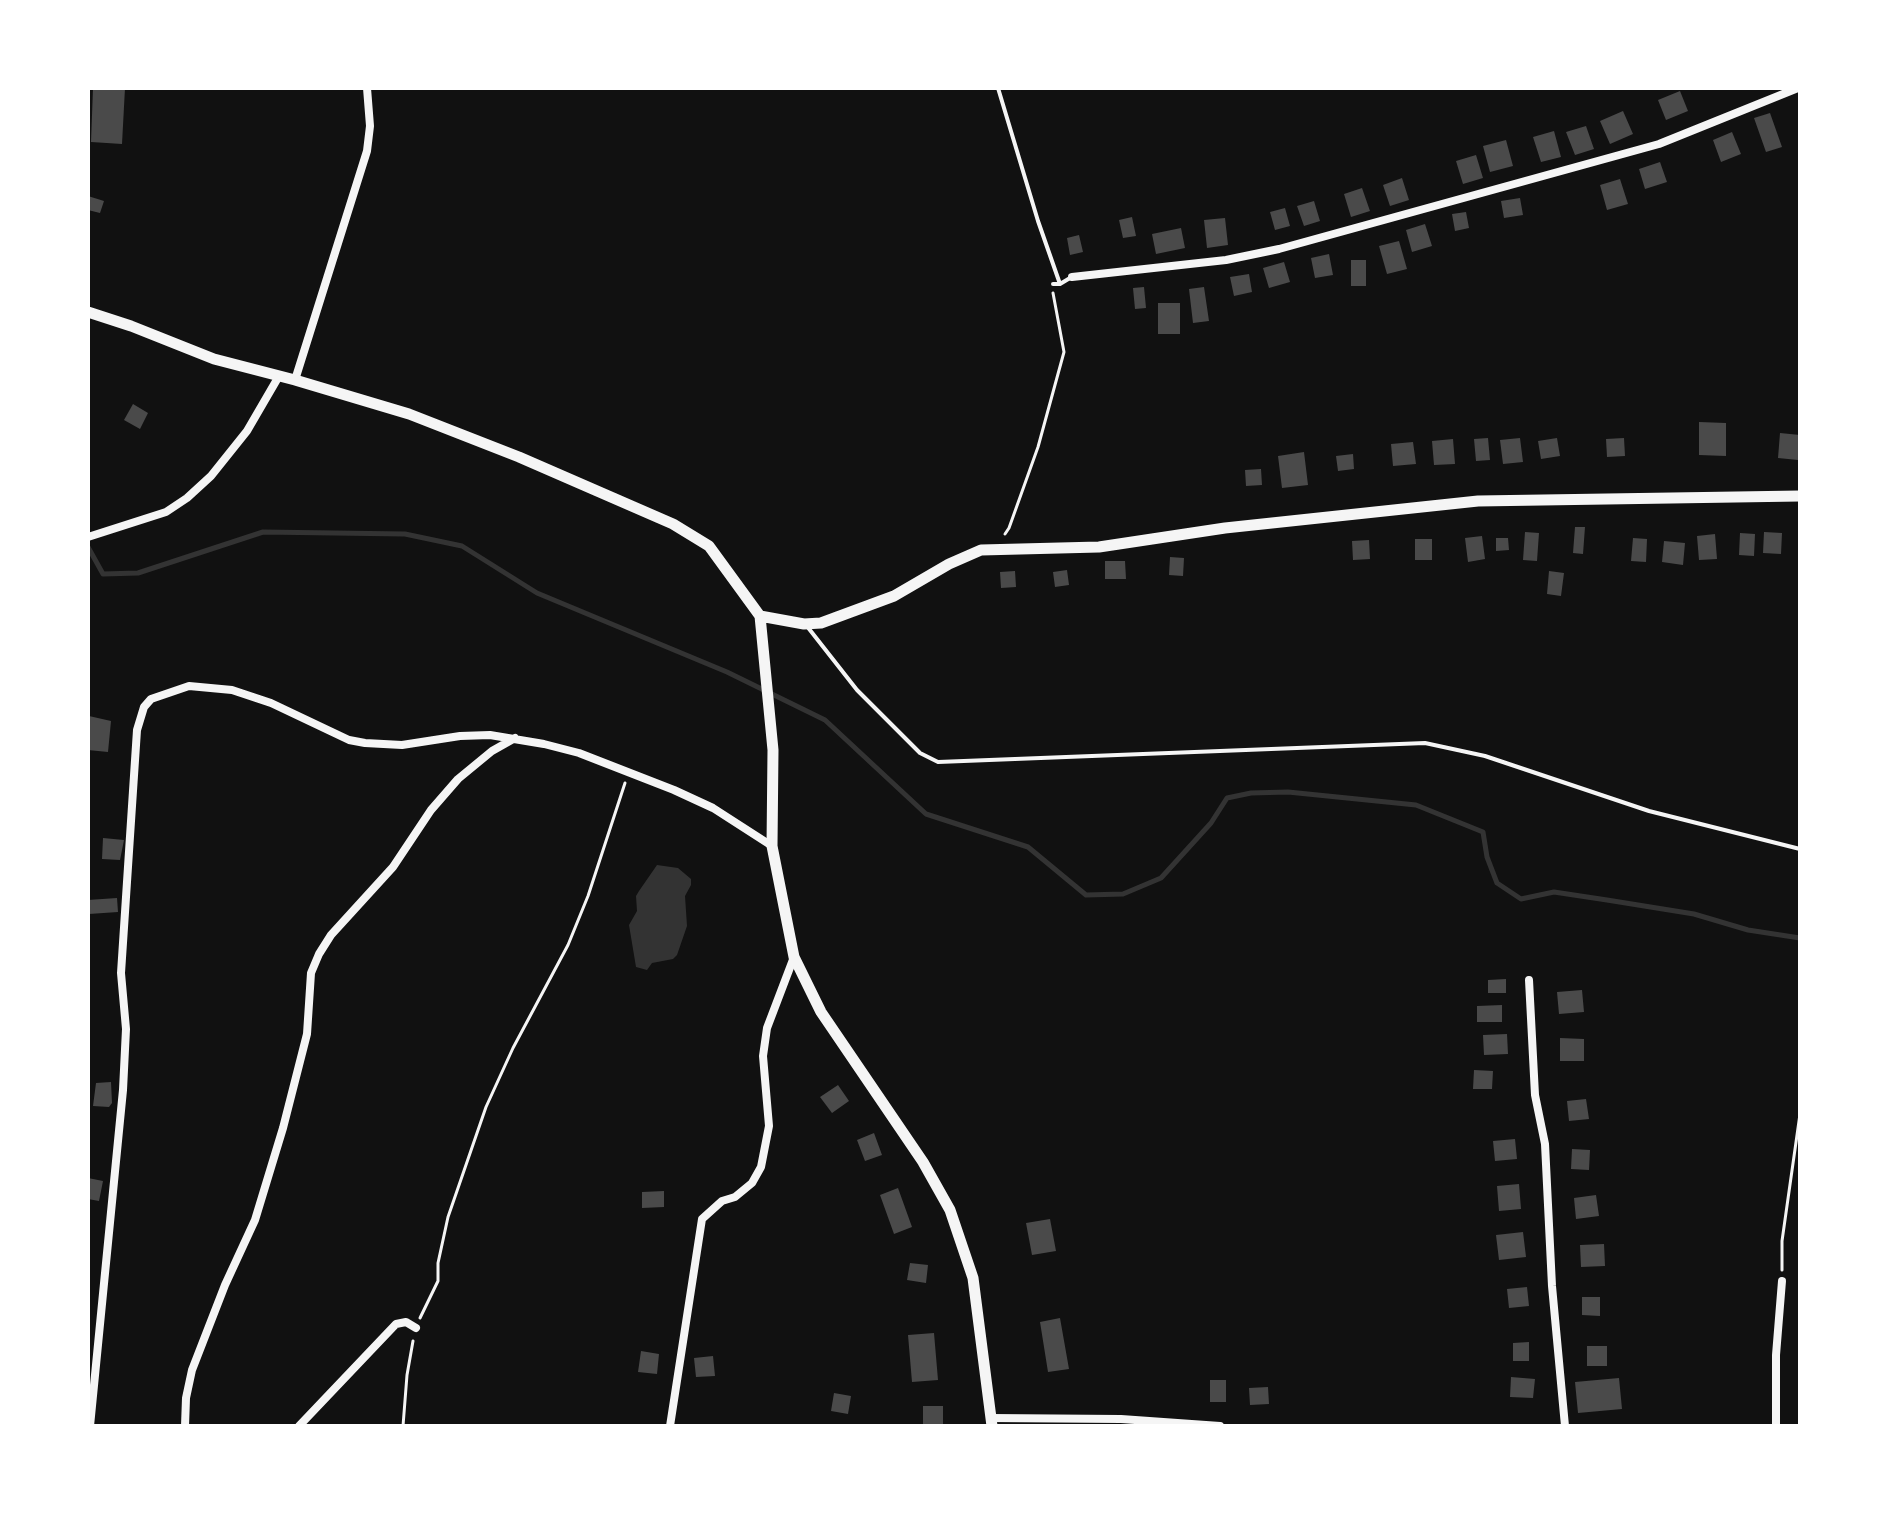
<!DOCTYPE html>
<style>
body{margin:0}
#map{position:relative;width:1888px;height:1514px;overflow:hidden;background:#111;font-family:"DM Sans",sans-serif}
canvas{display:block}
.frame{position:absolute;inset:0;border:90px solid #fff;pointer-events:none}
</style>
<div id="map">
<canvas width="1888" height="1514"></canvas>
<div class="frame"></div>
</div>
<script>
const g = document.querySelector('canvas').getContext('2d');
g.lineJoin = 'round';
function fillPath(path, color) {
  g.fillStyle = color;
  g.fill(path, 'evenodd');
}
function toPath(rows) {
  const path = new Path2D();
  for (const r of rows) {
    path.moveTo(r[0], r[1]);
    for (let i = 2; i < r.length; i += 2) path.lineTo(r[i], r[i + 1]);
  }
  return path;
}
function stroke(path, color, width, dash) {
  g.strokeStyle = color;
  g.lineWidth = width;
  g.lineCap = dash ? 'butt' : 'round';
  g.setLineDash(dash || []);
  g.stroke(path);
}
fillPath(toPath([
 [657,865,678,868,691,879,691,885,685,896,687,926,677,955,673,959,652,963,647,970,636,967,629,925,637,911,636,896,639,891]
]), '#333');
stroke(toPath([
 [88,547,103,574,138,573,263,532,405,534,462,546,537,593,727,672,825,720,926,814,1028,847,1086,895,1123,894,1161,878,1211,823,1227,798,1251,793,1288,792,1416,805,1483,832,1487,857,1497,883,1521,899,1554,892,1607,900,1694,914,1748,930,1800,938]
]), '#333', 5);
fillPath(toPath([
 [93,88,125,88,122,144,91,142],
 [1680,91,1688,111,1666,120,1658,100],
 [1623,111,1633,134,1610,144,1600,121],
 [1770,113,1782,147,1766,152,1754,118],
 [1586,126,1594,149,1575,155,1566,132],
 [1554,131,1561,157,1541,162,1533,137],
 [1732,132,1741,154,1721,162,1713,140],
 [1506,140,1513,166,1490,172,1483,146],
 [1476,155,1483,178,1463,184,1456,161],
 [1660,162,1667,182,1645,189,1639,169],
 [1402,178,1409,200,1390,206,1383,185],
 [1620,179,1628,204,1607,210,1600,185],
 [1362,188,1370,211,1351,217,1344,194],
 [88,196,104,201,100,213,88,210],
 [1520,198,1523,215,1504,218,1501,201],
 [1314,201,1320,221,1304,226,1297,206],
 [1285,208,1290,226,1275,230,1270,212],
 [1466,212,1469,228,1455,231,1452,214],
 [1132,217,1136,236,1123,238,1119,220],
 [1225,218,1228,245,1207,248,1204,220],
 [1425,224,1432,246,1412,252,1406,230],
 [1181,228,1185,248,1156,254,1152,234],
 [1079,235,1083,252,1070,255,1067,238],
 [1399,241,1407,269,1387,274,1379,246],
 [1329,254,1333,275,1315,278,1311,258],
 [1351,260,1366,260,1366,286,1351,286],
 [1284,262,1290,282,1269,288,1263,268],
 [1249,274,1252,292,1234,296,1230,277],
 [1144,287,1146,308,1135,309,1133,288],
 [1204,287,1209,321,1193,323,1189,289],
 [1158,303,1180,303,1180,334,1158,334],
 [133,404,148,413,140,429,124,420],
 [1699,422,1726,423,1726,456,1699,455],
 [1780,433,1800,435,1798,460,1778,458],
 [1488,438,1490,460,1476,461,1474,439],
 [1520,438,1523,462,1503,464,1500,440],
 [1557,438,1560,456,1541,459,1538,441],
 [1624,438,1625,456,1607,457,1606,439],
 [1453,439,1455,464,1434,465,1432,441],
 [1413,442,1416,464,1393,466,1391,444],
 [1304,452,1308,485,1282,488,1278,456],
 [1353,454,1354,469,1338,471,1336,456],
 [1261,469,1262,485,1246,486,1245,470],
 [1575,527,1585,527,1583,554,1573,553],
 [1525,532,1539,533,1537,561,1523,560],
 [1764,532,1782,533,1781,554,1763,553],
 [1740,533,1755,534,1754,556,1739,555],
 [1715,534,1717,559,1699,560,1697,536],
 [1482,536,1485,559,1468,562,1465,538],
 [1496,538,1508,538,1509,550,1496,551],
 [1633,538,1647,539,1646,562,1631,561],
 [1415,539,1432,539,1432,560,1415,560],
 [1369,540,1370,559,1353,560,1352,541],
 [1664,541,1685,543,1683,565,1662,562],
 [1170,557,1184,558,1183,576,1169,575],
 [1105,561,1125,561,1126,579,1105,579],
 [1067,570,1069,585,1055,587,1053,572],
 [1015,571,1016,587,1001,588,1000,572],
 [1549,571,1564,573,1561,596,1547,594],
 [89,716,111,721,108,752,88,750],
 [103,838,124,840,120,860,102,859],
 [117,898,118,912,89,914,88,900],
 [1506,979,1506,993,1488,993,1488,980],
 [1582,990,1584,1012,1559,1014,1557,992],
 [1502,1005,1502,1022,1477,1022,1477,1006],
 [1507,1034,1508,1054,1484,1055,1483,1035],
 [1560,1038,1584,1039,1584,1061,1560,1061],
 [1474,1070,1493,1071,1492,1089,1473,1089],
 [111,1082,112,1103,109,1107,93,1106,96,1083],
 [838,1085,849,1101,832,1113,820,1097],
 [1586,1099,1589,1119,1569,1121,1567,1101],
 [874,1133,882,1155,865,1161,857,1140],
 [1515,1139,1517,1159,1495,1161,1493,1141],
 [1572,1149,1590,1150,1589,1170,1571,1169],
 [88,1178,103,1181,99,1201,88,1199],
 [1519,1184,1521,1209,1499,1211,1497,1186],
 [898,1188,912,1227,894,1234,880,1195],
 [664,1191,664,1207,642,1208,642,1192],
 [1596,1195,1599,1216,1576,1219,1574,1198],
 [1050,1219,1056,1251,1032,1255,1026,1223],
 [1523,1232,1526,1257,1499,1260,1496,1235],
 [1604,1244,1605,1266,1581,1267,1580,1245],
 [910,1263,928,1265,926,1283,907,1280],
 [1527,1287,1529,1306,1509,1308,1507,1289],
 [1582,1297,1600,1297,1600,1316,1582,1315],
 [1060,1318,1069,1369,1048,1372,1040,1322],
 [934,1333,938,1380,912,1382,908,1335],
 [1529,1342,1529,1361,1513,1361,1513,1343],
 [1587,1346,1607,1346,1607,1366,1587,1366],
 [641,1351,659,1354,657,1374,638,1372],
 [713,1356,715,1376,696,1377,694,1358],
 [1511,1377,1535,1379,1533,1398,1510,1397],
 [1619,1378,1622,1409,1578,1413,1575,1382],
 [1210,1380,1226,1380,1226,1402,1210,1402],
 [1268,1387,1269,1404,1250,1405,1249,1388],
 [834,1393,851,1396,848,1414,831,1411],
 [923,1406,943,1406,943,1426,923,1426]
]), '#4a4a4a');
stroke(toPath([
 [1005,534,1009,528,1038,447,1064,352,1053,293],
 [1782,1270,1782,1241,1800,1114],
 [420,1318,438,1281,438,1263,448,1217,486,1107,513,1048,568,945,588,896,625,783],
 [403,1426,407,1375,413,1341]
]), '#f5f5f5', 3);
stroke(toPath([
 [998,88,1038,221,1060,284],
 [1053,284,1060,284,1070,278],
 [806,625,857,690,920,753,938,762,1425,743,1485,756,1649,811,1800,849]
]), '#f5f5f5', 4);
stroke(toPath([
 [1072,277,1226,260,1279,249,1659,144,1798,88],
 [295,380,367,151,370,126,367,88],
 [88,537,166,512,187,498,211,476,247,431,279,376],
 [1529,980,1535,1095,1545,1144,1552,1286,1565,1426],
 [991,1418,1121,1419,1220,1426],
 [90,1426,123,1090,126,1029,121,973,137,730,144,707,151,699,189,686,232,690,271,703,349,740,365,743,402,745,460,736,490,735,544,744,579,753,674,790,713,808,772,846],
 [185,1426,186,1398,192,1370,225,1285,255,1220,283,1128,307,1034,311,973,319,954,331,935,393,867,431,810,458,779,492,751,515,738],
 [299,1426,396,1324,406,1322,416,1328],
 [670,1426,702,1219,722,1201,735,1197,752,1183,761,1167,769,1126,763,1056,767,1028,794,957],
 [1776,1426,1776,1355,1782,1281]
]), '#f5f5f5', 8);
stroke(toPath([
 [88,312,131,326,214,359,295,380,409,414,519,457,673,524,709,546,760,616,773,750,772,846,794,957,821,1012,923,1162,950,1210,973,1278,992,1426],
 [760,616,804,624,821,623,894,596,949,564,981,550,1099,547,1225,528,1478,501,1800,496]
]), '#f5f5f5', 11);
</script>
